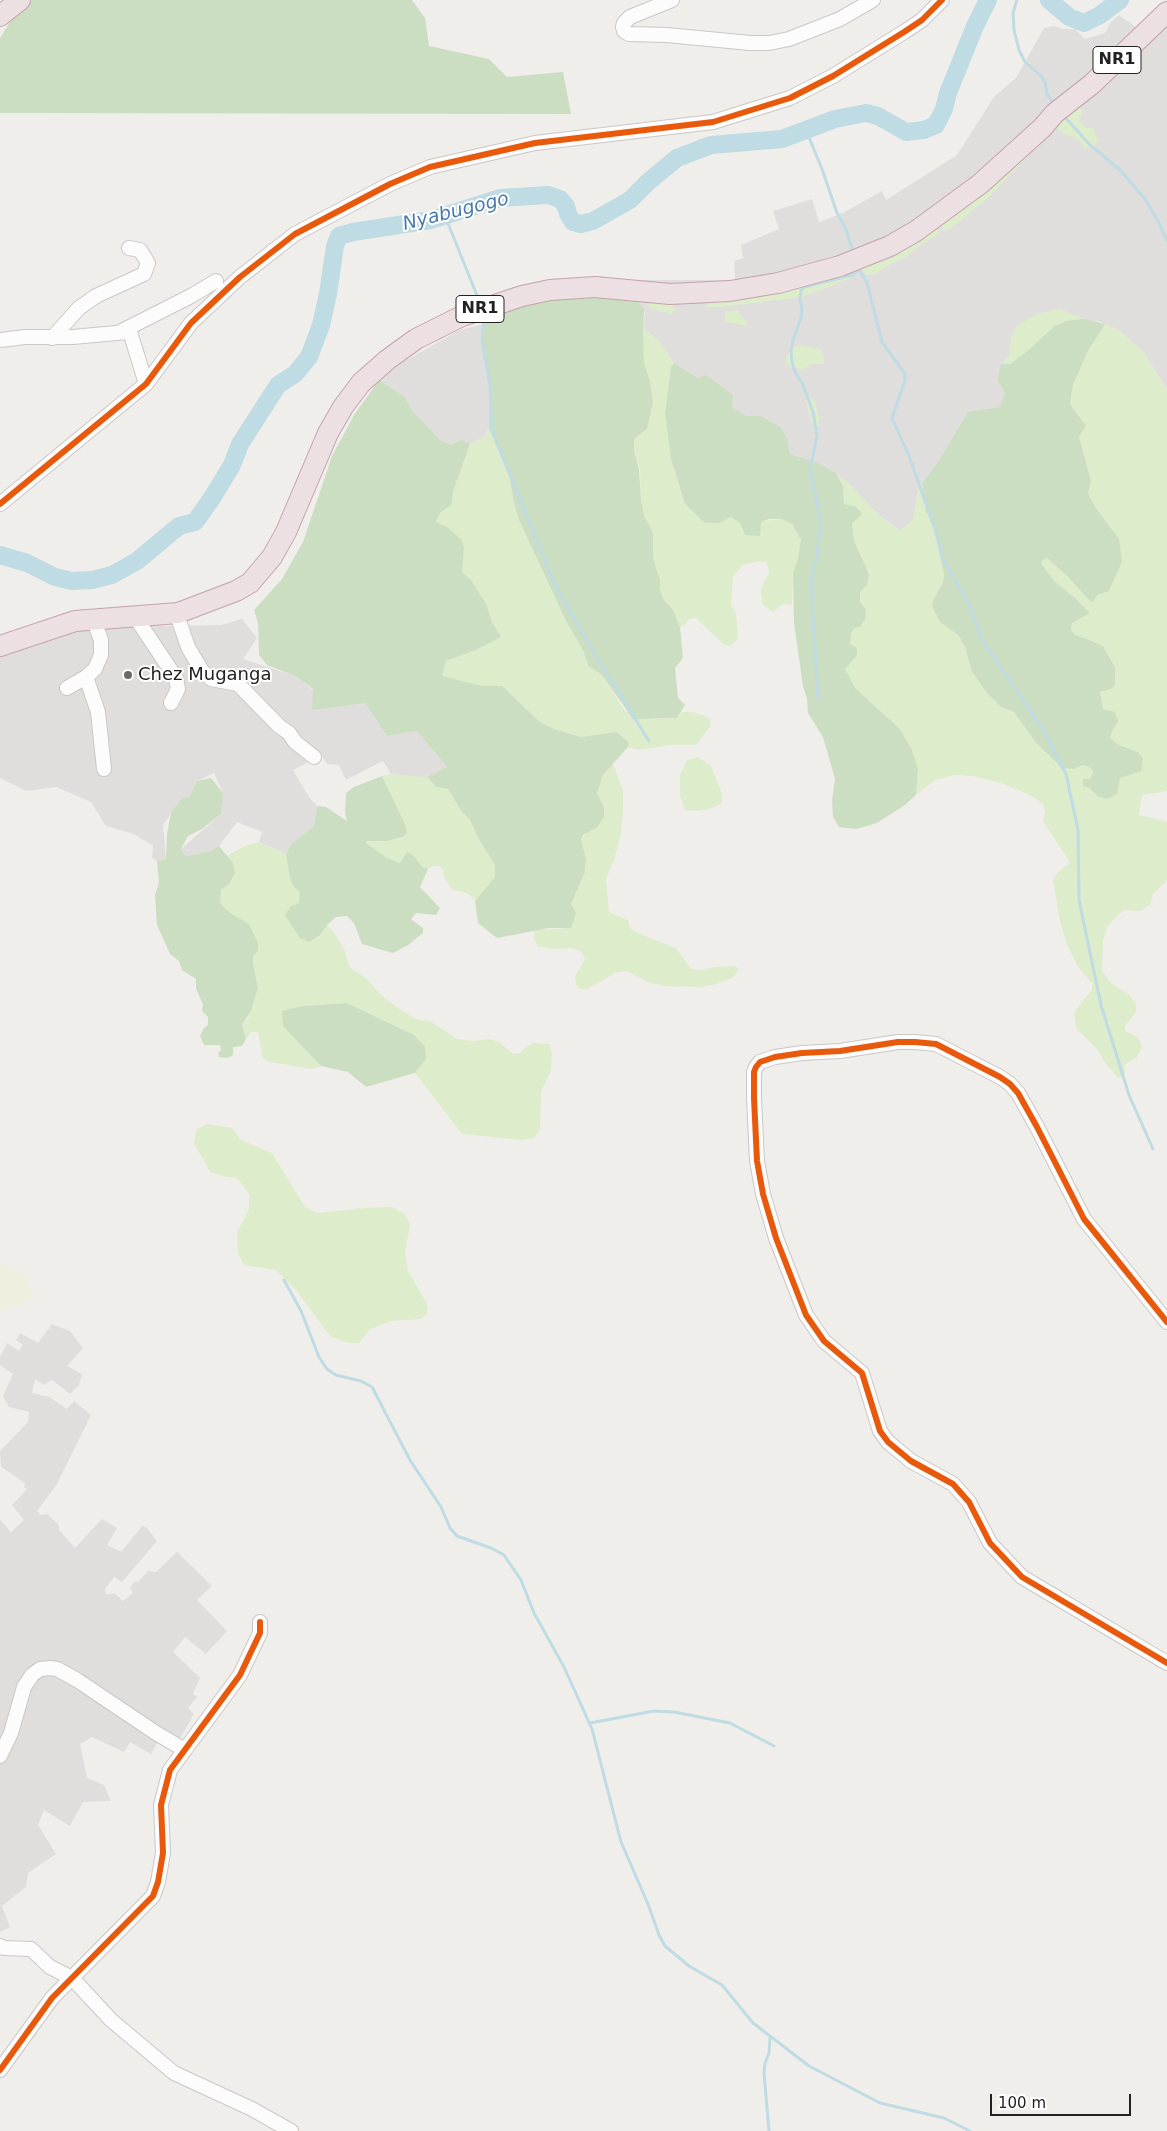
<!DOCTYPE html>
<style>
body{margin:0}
#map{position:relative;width:1167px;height:2131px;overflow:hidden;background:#f0eeeb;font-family:"DejaVu Sans",sans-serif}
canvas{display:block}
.scale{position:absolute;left:990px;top:2094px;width:141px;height:22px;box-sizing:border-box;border:2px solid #222;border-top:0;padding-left:6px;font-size:15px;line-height:18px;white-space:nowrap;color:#222;-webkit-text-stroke:4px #fff;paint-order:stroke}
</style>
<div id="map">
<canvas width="1167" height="2131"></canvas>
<div class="scale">100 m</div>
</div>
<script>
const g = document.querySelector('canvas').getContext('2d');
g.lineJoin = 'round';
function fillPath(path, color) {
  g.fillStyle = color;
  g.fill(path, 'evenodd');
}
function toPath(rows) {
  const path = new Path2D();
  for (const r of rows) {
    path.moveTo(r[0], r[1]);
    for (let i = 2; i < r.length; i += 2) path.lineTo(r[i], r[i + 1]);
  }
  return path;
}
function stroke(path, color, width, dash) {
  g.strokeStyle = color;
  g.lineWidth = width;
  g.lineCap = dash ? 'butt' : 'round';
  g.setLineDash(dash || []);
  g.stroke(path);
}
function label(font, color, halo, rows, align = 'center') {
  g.font = font + ' "DejaVu Sans",sans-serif';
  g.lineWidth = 4;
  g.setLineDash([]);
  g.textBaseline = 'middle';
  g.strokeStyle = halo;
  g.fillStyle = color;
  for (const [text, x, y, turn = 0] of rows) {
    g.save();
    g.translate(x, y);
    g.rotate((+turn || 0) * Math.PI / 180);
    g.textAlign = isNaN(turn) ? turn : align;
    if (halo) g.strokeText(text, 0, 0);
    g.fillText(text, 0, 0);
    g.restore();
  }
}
fillPath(toPath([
 [1167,2,1167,389,1143,352,1118,330,1098,321,1037,343,1001,364,997,380,1005,393,1000,408,940,459,922,483,918,492,913,520,900,531,880,516,848,483,836,473,817,462,790,454,787,439,781,427,761,416,747,416,739,412,732,407,732,395,722,388,698,378,674,363,660,342,643,328,645,310,639,302,640,280,735,280,734,261,743,258,741,245,779,229,773,211,812,199,819,222,843,213,882,191,886,200,957,155,994,97,1016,78,1044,28,1054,26,1062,29,1075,29,1085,39,1105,33,1111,22,1119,15,1137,28],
 [484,324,482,341,491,397,489,428,485,437,470,444,461,440,451,445,440,440,412,410,405,397,379,380,403,362,433,345,460,330],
 [242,619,257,638,243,659,295,676,313,690,365,703,387,736,417,731,447,767,427,777,413,777,391,774,383,761,346,780,339,765,327,764,319,751,310,752,309,762,293,770,309,797,317,806,314,826,292,843,286,854,259,842,262,832,237,822,219,846,211,851,186,856,181,849,221,814,223,793,214,773,197,781,189,797,182,798,163,825,166,859,157,861,152,858,153,846,134,834,106,826,91,802,56,787,26,791,0,778,0,656,78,630,159,626,221,625],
 [52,1324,70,1331,83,1348,67,1366,82,1374,79,1385,70,1394,52,1380,44,1385,35,1379,32,1393,49,1397,67,1409,74,1401,91,1415,57,1484,37,1511,41,1515,47,1514,59,1525,59,1530,75,1548,102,1519,117,1528,107,1545,121,1552,142,1526,146,1527,157,1541,122,1582,114,1577,105,1589,106,1595,114,1593,123,1601,133,1593,130,1588,134,1582,139,1581,148,1571,156,1572,177,1552,212,1586,197,1600,227,1631,206,1654,185,1637,173,1652,200,1678,193,1694,197,1697,188,1708,194,1714,178,1742,162,1735,151,1754,130,1742,124,1752,92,1737,80,1744,87,1778,104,1785,111,1801,83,1802,70,1826,44,1810,38,1825,56,1854,28,1873,26,1887,2,1906,10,1927,0,1932,0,1520,11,1532,24,1520,12,1505,27,1489,24,1487,25,1483,1,1467,0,1451,28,1422,29,1412,9,1407,3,1396,13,1374,0,1365,0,1357,7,1343,19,1351,23,1345,16,1340,20,1333,38,1343]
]), '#dfdedc');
fillPath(toPath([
 [0,1262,25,1276,33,1291,32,1298,26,1302,0,1311]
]), '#efefdf');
fillPath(toPath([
 [1076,106,1080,107,1083,110,1079,121,1087,128,1093,128,1095,133,1098,140,1094,147,1085,148,1076,138,1065,134,1058,130,1056,124],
 [1022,155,1028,156,987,199,955,225,948,230,944,230,942,228,941,224],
 [936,228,941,233,915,249,908,256,885,267,876,274,867,275,863,271,862,266],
 [851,272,852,273,851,278,802,297,723,307,708,307,706,305,712,301],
 [631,299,667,301,676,309,671,314,649,308,648,304,646,303],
 [1060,309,1084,319,1066,321,1055,326,1025,353,1010,364,1001,364,1009,357,1011,338,1016,326,1039,313],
 [738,310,741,317,746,320,748,326,725,322,725,311],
 [1105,324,1119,330,1143,352,1167,389,1167,791,1142,795,1139,815,1167,822,1167,880,1153,894,1151,904,1140,911,1124,910,1108,925,1103,940,1102,971,1112,984,1128,994,1136,1003,1136,1012,1125,1026,1125,1031,1138,1037,1142,1047,1137,1058,1125,1064,1125,1078,1118,1078,1106,1064,1097,1049,1076,1028,1074,1012,1092,990,1092,983,1078,967,1066,942,1059,917,1053,880,1058,872,1069,864,1069,861,1043,821,1045,812,1043,804,1028,794,1001,783,973,776,954,775,935,780,916,795,918,769,912,750,900,729,855,688,848,677,845,668,855,658,850,644,851,634,854,628,860,602,860,592,867,585,869,574,854,541,852,522,844,504,843,486,836,473,848,483,880,516,900,531,913,520,918,492,922,483,926,512,933,524,944,574,943,583,934,598,940,622,958,635,965,647,972,672,987,693,1001,707,1014,712,1036,743,1055,762,1074,769,1083,765,1091,768,1093,773,1090,779,1090,788,1097,796,1120,778,1138,752,1119,745,1110,738,1113,729,1103,709,1100,692,1111,689,1115,667,1103,646,1087,639,1075,635,1071,630,1072,623,1090,613,1075,598,1055,582,1041,563,1042,561,1047,558,1067,576,1087,598,1109,591,1122,562,1088,494,1091,481,1079,436,1079,416,1070,404,1073,385,1089,349],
 [643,328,660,342,674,363,671,367,665,413,671,459,685,504,705,523,719,523,731,517,741,524,781,519,792,524,801,540,798,558,793,573,792,605,783,604,773,612,762,604,761,591,764,581,769,574,767,562,759,561,743,565,733,576,731,605,736,613,738,639,730,646,723,644,696,618,689,619,685,625,680,627,673,610,663,599,660,588,660,580,653,558,653,533,644,516,641,499,640,469,634,451,634,439,641,432,650,381,644,363],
 [802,345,820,349,823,354,824,364,813,364,802,370,785,364,787,355,796,346],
 [808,395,814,401,819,416,819,426,814,426,811,422,806,399],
 [489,428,509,475,514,503,519,520,566,621,583,650,589,667,601,674,625,711,654,719,677,718,682,712,691,712,703,715,710,719,711,725,696,745,672,745,638,750,628,747,629,742,616,732,581,737,554,729,540,722,502,686,482,686,442,676,446,661,476,650,501,637,492,622,485,604,471,580,462,572,464,548,436,522,440,513,452,504,453,492,470,444,485,437],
 [698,757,711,766,722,794,722,803,712,808,697,811,685,810,680,796,680,775,687,760],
 [613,764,623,791,623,811,621,834,614,860,606,879,609,912,628,920,630,928,638,933,676,948,691,969,702,970,714,967,735,966,739,969,734,977,716,984,701,987,665,986,647,982,627,971,617,972,587,989,580,989,576,985,575,976,585,959,581,951,570,948,551,949,538,946,534,939,535,930,571,928,571,904,585,872,586,859,581,840,604,807,597,793,603,775],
 [391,774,427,777,436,787,448,789,462,812,470,820,478,838,495,865,496,877,475,901,469,894,452,889,445,880,443,870,439,866,433,866,428,869,422,868,415,857,400,863,387,858,366,843,367,841,388,841,402,837,405,824,382,776],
 [259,842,286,854,291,878,294,887,300,893,299,903,291,906,320,935,327,925,335,934,344,949,350,967,367,979,380,994,398,1008,416,1019,432,1022,457,1039,474,1041,489,1039,499,1042,513,1054,520,1053,525,1048,534,1043,549,1044,552,1054,551,1070,541,1092,540,1130,534,1138,522,1140,462,1134,415,1073,425,1059,414,1035,347,1003,303,1006,305,1049,321,1066,311,1069,270,1062,263,1058,258,1032,251,1032,246,1039,242,1025,248,1019,258,988,253,963,253,956,258,951,249,924,229,912,220,903,221,890,229,884,233,863,227,856,245,846],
 [207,1124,232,1128,241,1140,272,1153,305,1207,318,1213,365,1208,392,1207,405,1214,410,1225,405,1252,408,1271,425,1300,428,1307,426,1315,420,1319,391,1321,369,1330,359,1343,348,1343,330,1336,296,1290,276,1270,244,1265,238,1253,237,1232,249,1209,249,1194,237,1178,226,1177,210,1172,194,1143,196,1130]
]), '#ddeccb');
fillPath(toPath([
 [30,0,412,0,425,18,429,46,489,59,507,77,563,72,571,114,0,113,0,38,10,22],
 [605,296,631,299,639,302,645,310,644,312,643,328,644,363,650,381,653,402,647,429,634,439,634,451,639,469,641,499,644,516,653,533,653,558,660,580,660,588,663,599,673,610,680,627,683,658,675,668,678,698,685,705,677,718,633,719,601,674,589,667,583,650,566,621,519,520,514,503,509,475,489,428,490,385,482,341,484,324,490,314,541,299],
 [1084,319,1105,324,1089,349,1073,385,1070,404,1086,426,1079,436,1091,481,1088,494,1095,507,1119,539,1122,562,1109,591,1097,595,1093,602,1087,598,1067,576,1047,558,1042,561,1041,563,1055,582,1075,598,1090,613,1072,623,1071,630,1075,635,1087,639,1103,646,1115,667,1115,684,1111,689,1100,692,1103,709,1115,712,1118,722,1113,729,1110,738,1119,745,1138,752,1143,758,1141,771,1120,778,1117,794,1107,799,1097,796,1090,788,1083,786,1083,779,1090,779,1093,773,1091,768,1083,765,1074,769,1062,768,1036,743,1014,712,1001,707,987,693,972,672,965,647,958,635,940,622,932,606,934,598,943,583,944,574,933,524,926,512,922,483,940,459,968,412,1000,407,1005,393,997,380,1001,364,1010,364,1025,353,1055,326,1066,321],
 [674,363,698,378,706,375,733,395,732,407,739,412,747,416,761,416,781,427,787,439,790,454,817,462,836,473,843,486,844,504,856,507,862,514,852,523,854,541,869,574,867,585,860,592,860,602,866,610,865,619,860,627,854,628,851,634,850,644,857,648,857,653,855,658,845,669,855,688,900,729,912,750,918,769,916,795,905,805,877,823,856,829,839,827,833,817,832,801,835,779,823,737,808,713,807,699,803,686,794,623,793,573,798,558,801,540,792,524,781,519,769,519,761,522,760,536,745,535,741,524,731,517,719,523,705,523,685,504,671,459,665,413,671,367],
 [379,380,405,397,412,410,440,440,451,445,461,440,470,444,453,492,452,504,440,513,436,522,447,527,462,540,464,548,462,572,471,580,486,604,492,622,501,637,476,650,446,661,442,676,482,686,502,686,540,722,554,729,581,737,616,732,629,742,628,747,603,775,597,793,604,807,604,817,597,827,583,835,581,840,586,859,585,872,571,904,576,913,571,928,549,928,497,938,478,923,475,901,495,877,495,865,478,838,470,820,462,812,448,789,436,787,427,777,447,767,417,731,387,736,365,703,312,710,313,689,295,676,267,665,259,655,258,623,254,610,282,579,303,542,332,456,354,415],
 [382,776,405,824,407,833,402,837,387,841,367,841,366,843,387,858,400,863,407,852,415,857,422,867,428,869,420,887,440,908,436,915,416,913,411,919,423,928,423,933,408,945,393,953,362,944,354,923,347,916,336,917,327,925,320,935,309,942,300,938,285,915,291,906,299,903,300,893,294,887,290,878,286,854,292,843,314,826,317,806,326,807,347,821,345,812,346,793,354,787],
 [211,778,223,793,221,814,202,829,188,836,181,849,186,856,211,851,219,846,233,863,235,873,229,884,221,890,220,903,229,912,249,924,258,943,258,951,253,956,253,963,258,988,251,1011,242,1025,246,1039,242,1046,233,1047,233,1055,227,1058,219,1057,218,1053,221,1050,220,1045,204,1045,200,1036,204,1028,208,1025,208,1017,202,1011,203,1005,196,988,196,979,182,970,179,961,170,954,157,925,155,895,159,883,157,861,166,859,167,834,171,813,182,798,189,797,197,781],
 [347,1003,414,1035,425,1047,426,1059,415,1073,366,1087,348,1072,321,1066,283,1026,282,1011,303,1006]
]), '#cbdec1');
stroke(toPath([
 [1017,0,1013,13,1014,30,1019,50,1025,62,1042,77,1045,82,1047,94,1055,105],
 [1064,116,1089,144,1120,170,1145,199,1158,221,1167,241],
 [806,130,822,169,837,213,845,227,853,251],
 [445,216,478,298],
 [858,267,867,283,882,342,905,374,905,380,892,418,909,456,935,529,943,559,969,605,981,638,1043,730,1066,774,1078,830,1079,900,1101,1005,1129,1095,1153,1149],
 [484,316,482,341,490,385,492,431,555,585,597,658,649,741],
 [818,699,811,581,817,555,821,521,810,469,817,436,813,412,803,385,795,372,792,362,791,350,793,340,801,318,802,309,800,298,801,291,804,287,852,275,859,270],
 [284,1280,301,1311,319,1357,327,1369,336,1375,361,1381,372,1387,410,1460,441,1507,450,1528,457,1536,491,1548,504,1555,521,1580,534,1613,564,1667,592,1729,621,1842,648,1904,659,1935,665,1946,689,1966,722,1985,753,2023,809,2066,880,2103,944,2118,970,2131],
 [590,1723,654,1711,674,1712,730,1723,774,1746],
 [769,2131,764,2073,765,2063,769,2053,770,2038]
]), '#bfdbe3', 3);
stroke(toPath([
 [1049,0,1069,17,1084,23,1100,15,1120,0],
 [0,555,27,563,55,577,72,581,92,580,112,575,137,561,179,526,195,522,212,498,232,465,240,444,278,385,295,374,309,357,321,325,328,294,335,246,339,236,353,232,431,220,500,198,548,195,560,199,566,206,568,214,573,222,581,224,593,221,630,200,648,182,677,158,711,145,782,139,835,119,866,113,878,116,906,132,924,130,936,125,944,109,948,93,975,26,988,0]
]), '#bfdbe3', 18);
const minor = toPath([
 [672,0,630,17,624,23,623,27,624,31,629,34,667,35,750,43,769,43,789,39,840,19,873,0],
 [120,332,191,296,216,281],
 [52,338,79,308,96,296,144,274,148,263,140,250,129,248],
 [0,340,25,337,73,337,127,332,131,335,146,384],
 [0,504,146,384,191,323,240,277,295,234,390,184,430,167,535,143,713,122,790,98,833,76,904,32,922,20,942,0],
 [178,613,179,621,188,647,202,671,211,679,238,684,279,726,289,733,295,742,314,757],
 [134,615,176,678,178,689,171,703],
 [86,677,98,712,104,769],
 [67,688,86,677,95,669,101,655,101,640,93,618],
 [1167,1322,1084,1219,1037,1127,1018,1093,1010,1084,1000,1077,936,1044,915,1042,898,1042,840,1051,802,1053,775,1057,760,1062,756,1067,754,1072,754,1098,757,1161,763,1194,776,1238,806,1315,824,1341,862,1373,880,1431,888,1442,911,1461,953,1484,969,1502,990,1543,1022,1577,1167,1663],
 [0,1756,11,1733,24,1687,32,1675,40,1669,50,1668,57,1669,77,1680,156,1733,185,1750],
 [0,1946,4,1948,31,1949,50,1967,72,1978,111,2020,174,2073,252,2109,291,2131],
 [0,2070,52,1998,153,1896,158,1882,163,1853,161,1805,170,1770,240,1675,260,1633,260,1622]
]);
const highway = toPath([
 [0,16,20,0],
 [0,646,75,621,178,613,236,591,250,583,272,557,286,532,328,433,343,407,361,383,387,360,416,339,462,316,522,296,550,290,595,287,670,294,730,291,778,283,840,266,890,246,916,231,980,184,1042,128,1055,113,1092,84,1167,12]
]);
stroke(minor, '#c9c8c7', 16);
stroke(highway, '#c5a2ac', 22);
stroke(minor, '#fdfcfc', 14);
stroke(highway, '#ece0e2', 20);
stroke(toPath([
 [0,504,146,384,191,323,240,277,295,234,390,184,430,167,535,143,713,122,790,98,833,76,904,32,922,20,942,0],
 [1167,1322,1084,1219,1037,1127,1018,1093,1010,1084,1000,1077,936,1044,915,1042,898,1042,840,1051,802,1053,775,1057,760,1062,756,1067,754,1072,754,1098,757,1161,763,1194,776,1238,806,1315,824,1341,862,1373,880,1431,888,1442,911,1461,953,1484,969,1502,990,1543,1022,1577,1167,1663],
 [0,2070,52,1998,153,1896,158,1882,163,1853,161,1805,170,1770,240,1675,260,1633,260,1622]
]), '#e8590c', 6);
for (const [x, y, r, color] of [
 [128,675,5,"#6a6968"]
]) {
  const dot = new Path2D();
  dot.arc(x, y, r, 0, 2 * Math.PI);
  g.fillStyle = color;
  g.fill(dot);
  stroke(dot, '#fff', 2);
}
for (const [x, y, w] of [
 [1117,60,48],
 [480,309,48]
]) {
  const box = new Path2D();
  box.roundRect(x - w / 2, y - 13.5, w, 27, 4);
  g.fillStyle = '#fff';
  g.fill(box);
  stroke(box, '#222', 1);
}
label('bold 16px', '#222', null, [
 ["NR1",1117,60],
 ["NR1",480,309]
]);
label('18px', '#222', '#fff', [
 ["Chez Muganga",138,675]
], 'left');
label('italic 19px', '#4a7aab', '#fff', [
 ["Nyabugogo",456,212,-14]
]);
</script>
